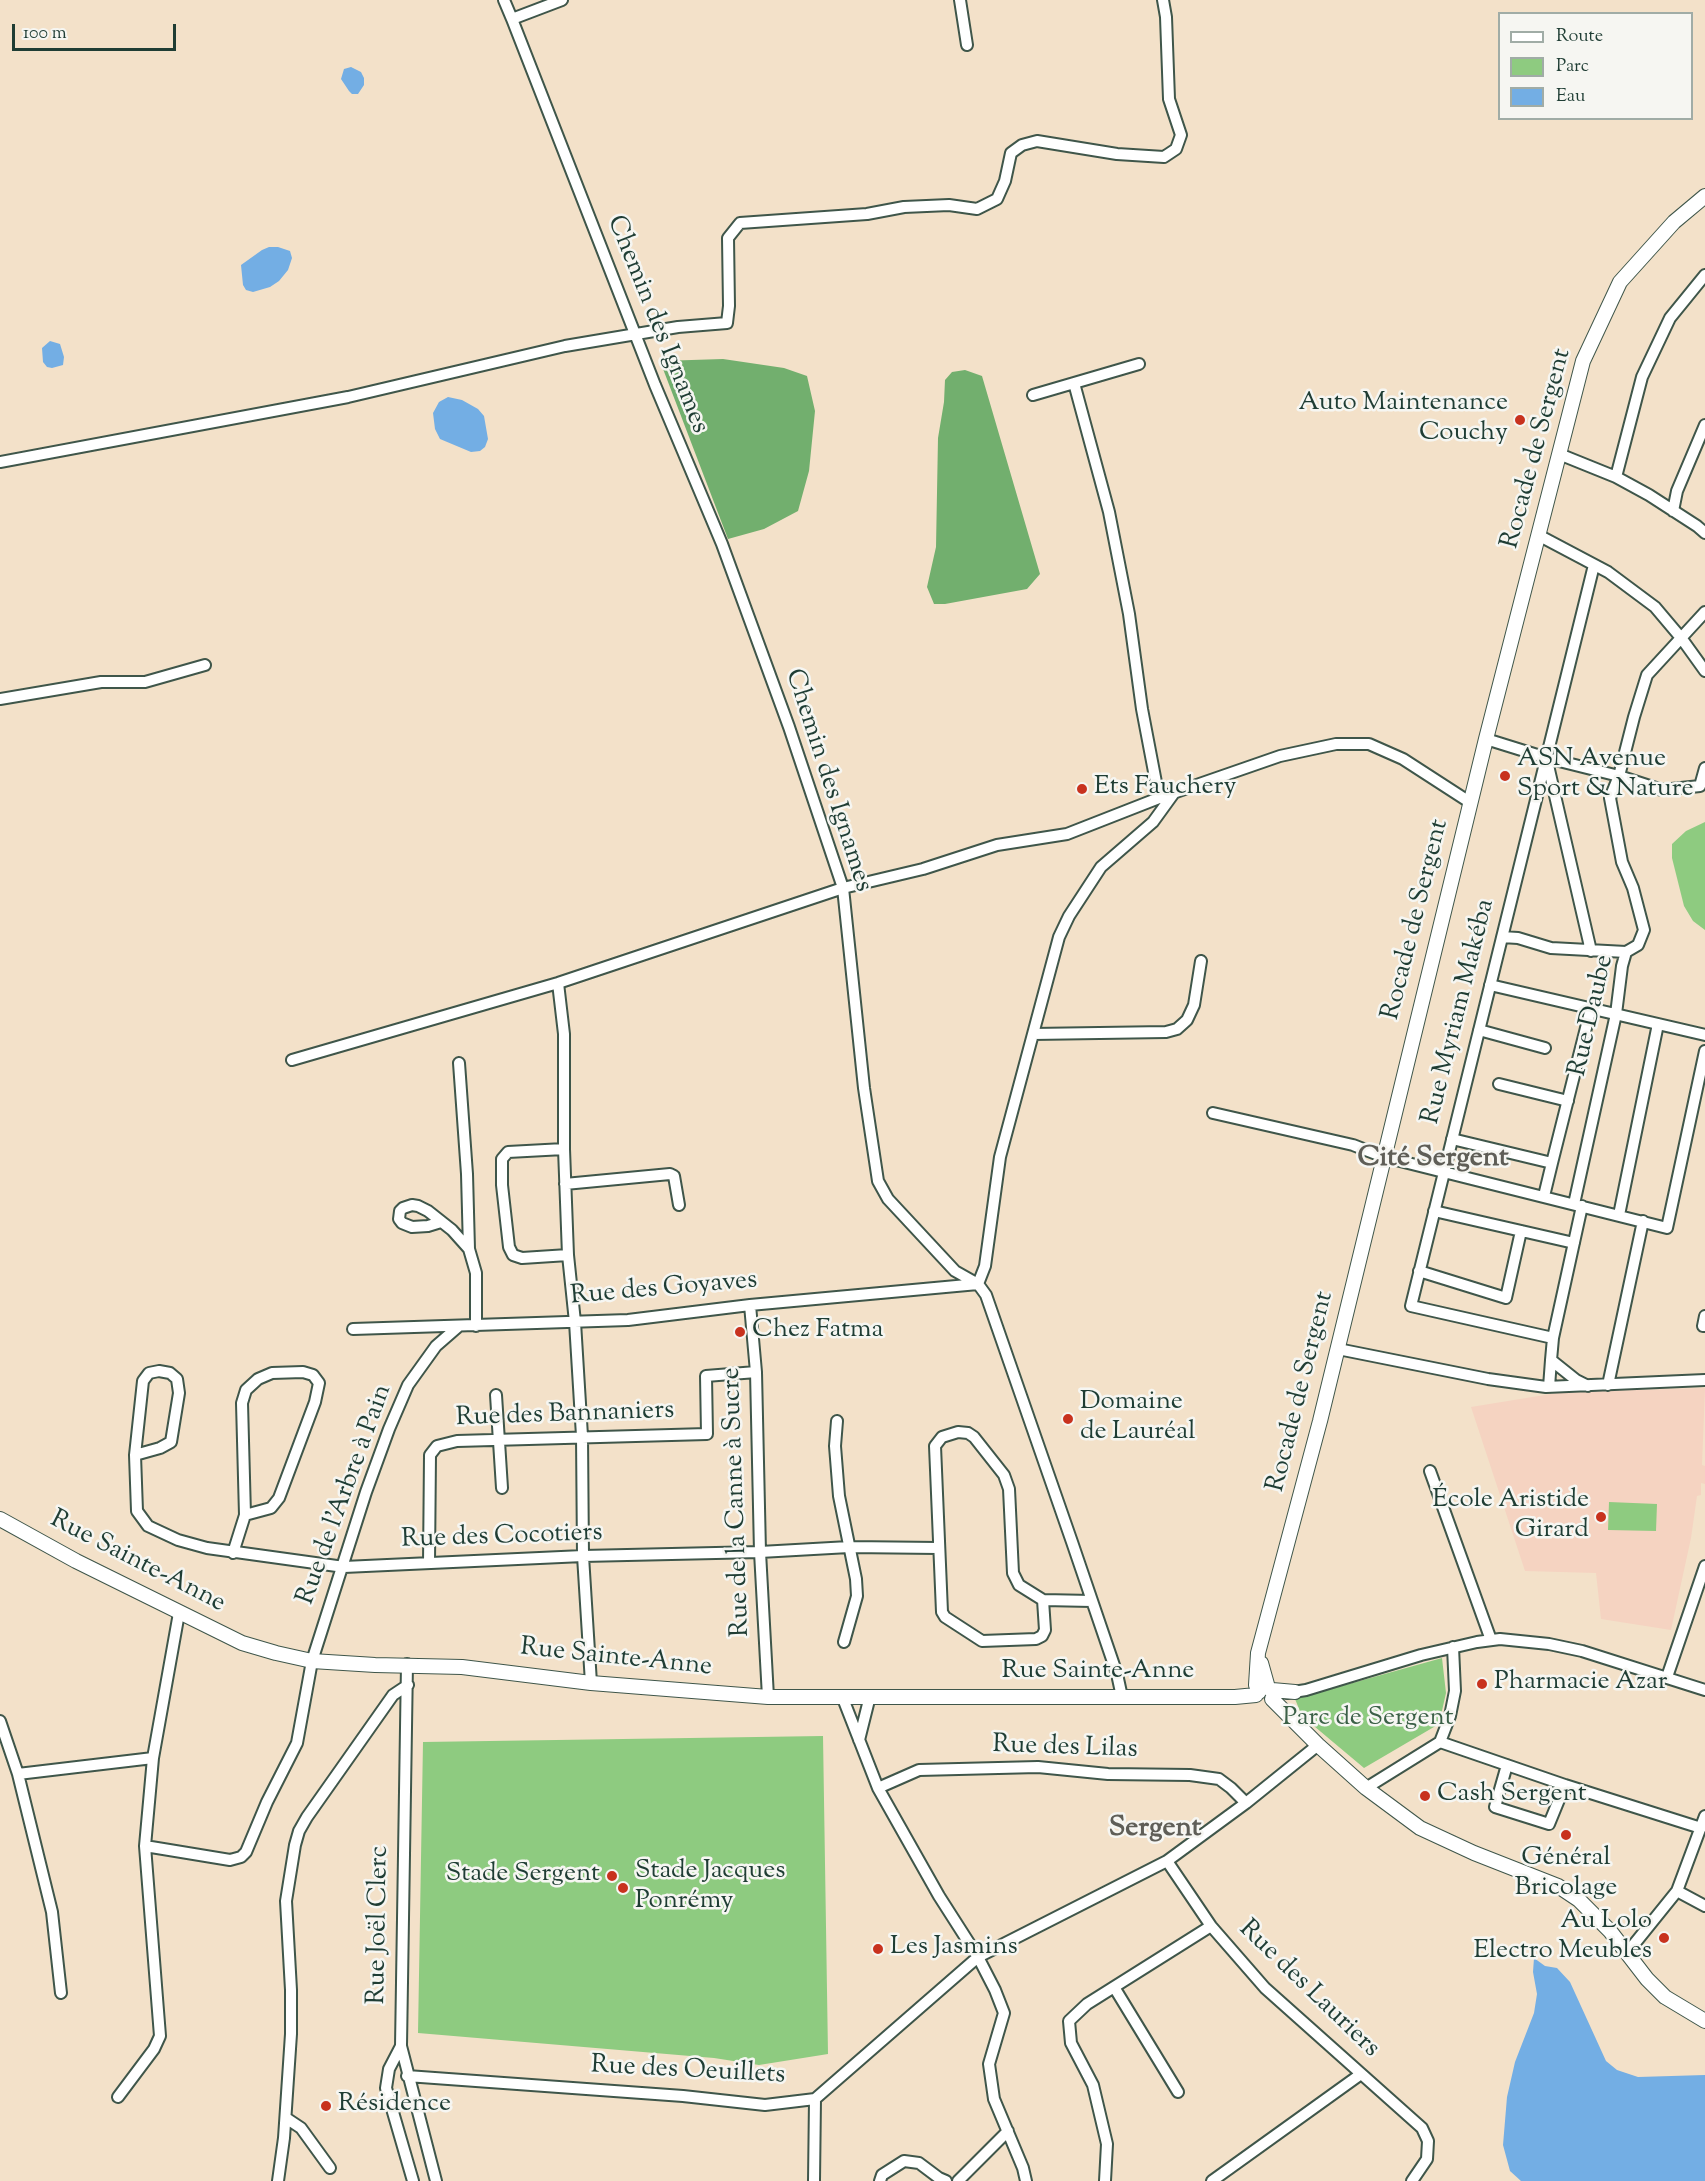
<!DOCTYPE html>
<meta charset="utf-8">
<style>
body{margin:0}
#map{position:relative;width:1705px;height:2181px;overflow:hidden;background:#f3e1c9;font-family:"Sorts Mill Goudy",serif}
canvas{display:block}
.legend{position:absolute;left:1498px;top:12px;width:195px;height:108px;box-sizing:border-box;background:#f6f6f2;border:2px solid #a0aca6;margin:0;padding:8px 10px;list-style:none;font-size:18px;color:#1f3d34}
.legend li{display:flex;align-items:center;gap:12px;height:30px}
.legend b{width:30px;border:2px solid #a0aca6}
.scale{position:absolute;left:12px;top:24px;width:164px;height:27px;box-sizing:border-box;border:3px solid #1f3d34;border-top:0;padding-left:8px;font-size:18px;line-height:21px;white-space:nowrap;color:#1f3d34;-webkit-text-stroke:4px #f6f6f2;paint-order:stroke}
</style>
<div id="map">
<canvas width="1705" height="2181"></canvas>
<ul class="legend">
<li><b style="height:8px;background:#fff"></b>Route</li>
<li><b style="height:16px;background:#8ecb80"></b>Parc</li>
<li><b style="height:16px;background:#73aee4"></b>Eau</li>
</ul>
<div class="scale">100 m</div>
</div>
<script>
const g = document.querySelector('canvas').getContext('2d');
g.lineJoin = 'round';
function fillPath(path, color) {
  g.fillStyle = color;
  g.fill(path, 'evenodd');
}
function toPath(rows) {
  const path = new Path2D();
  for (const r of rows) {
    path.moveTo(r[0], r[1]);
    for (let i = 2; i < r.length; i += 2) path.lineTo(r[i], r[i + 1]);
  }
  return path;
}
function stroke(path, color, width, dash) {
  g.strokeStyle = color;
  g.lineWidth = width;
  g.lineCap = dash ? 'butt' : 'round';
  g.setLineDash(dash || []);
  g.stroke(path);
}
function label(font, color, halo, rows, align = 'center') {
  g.font = font + ' "Sorts Mill Goudy",serif';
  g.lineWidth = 5;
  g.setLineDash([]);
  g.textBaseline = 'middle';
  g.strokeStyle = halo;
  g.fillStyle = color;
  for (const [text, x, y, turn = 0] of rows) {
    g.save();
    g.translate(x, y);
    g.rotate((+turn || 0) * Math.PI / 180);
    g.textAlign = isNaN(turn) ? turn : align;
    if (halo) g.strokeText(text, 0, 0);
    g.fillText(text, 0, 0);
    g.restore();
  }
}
fillPath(toPath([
 [1705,1388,1702,1465,1705,1466,1705,1484,1701,1483,1701,1495,1697,1496,1691,1538,1671,1630,1601,1619,1596,1573,1525,1571,1471,1407,1563,1392]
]), '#f5d3c1');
fillPath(toPath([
 [1705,822,1705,930,1693,921,1684,906,1672,858,1672,844,1686,831],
 [1609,1502,1657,1504,1656,1531,1608,1530],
 [1442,1658,1446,1693,1439,1724,1364,1768,1302,1716,1295,1699],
 [823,1736,828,2054,759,2065,714,2058,418,2033,423,1742]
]), '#8ecb80');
fillPath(toPath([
 [723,359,784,368,807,376,815,411,809,471,798,511,764,529,728,539,660,361],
 [965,370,982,376,1040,574,1027,589,945,604,934,604,927,587,936,547,938,438,944,402,945,380,952,372]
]), '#72af6e');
fillPath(toPath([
 [351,67,361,72,364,78,364,85,358,94,352,94,349,91,341,79,344,69],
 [269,247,278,247,290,251,292,258,288,270,279,281,270,287,253,292,246,290,243,285,241,265,262,250],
 [50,341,60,344,64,357,63,365,52,368,47,367,43,362,42,348],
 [448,397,462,400,478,409,484,416,488,439,485,447,480,451,471,452,440,439,435,429,433,413,439,402],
 [1534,1958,1545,1966,1557,1968,1570,1982,1606,2061,1617,2070,1638,2077,1705,2075,1705,2181,1521,2181,1510,2171,1503,2145,1507,2097,1515,2062,1534,2013,1537,1994,1533,1972]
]), '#73aee4');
const minor = toPath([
 [504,0,512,19],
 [562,0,512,19,655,385,722,544,789,727,843,888,864,1088,878,1181,888,1199,955,1271,978,1284,986,1295,1072,1542,1117,1674,1122,1697],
 [960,0,967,45],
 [1074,383,1109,512,1129,614,1142,709,1159,798],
 [1033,395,1139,364],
 [1559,454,1616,477,1649,495,1697,526,1705,533],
 [0,462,348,397,565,346,678,327,727,323,729,306,728,238,740,223,867,214,904,207,949,205,977,209,997,199,1005,181,1011,153,1022,145,1037,141,1117,154,1164,157,1176,149,1181,135,1169,99,1166,17,1163,0],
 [1616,477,1642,377,1670,318,1705,275],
 [1673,511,1677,491,1705,425],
 [1538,535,1608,572,1655,607,1682,639,1705,671],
 [0,699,101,682,145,682,205,665],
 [1486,739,1547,758,1619,776,1662,790,1700,786,1705,768],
 [1547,761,1591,951],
 [1502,937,1518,938,1551,948,1626,952],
 [558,983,564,1034,564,1149,568,1255,575,1322,582,1436,583,1556,591,1683],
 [1490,985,1705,1035],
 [1479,1030,1545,1048],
 [1033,1034,1166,1032,1177,1029,1187,1020,1194,1005,1201,961],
 [292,1060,558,983,843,888,923,869,997,845,1067,834,1159,798,1280,756,1336,744,1369,744,1403,759,1471,803],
 [459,1063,467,1174,469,1249],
 [1499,1084,1568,1101],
 [1213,1113,1353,1145,1384,1157,1667,1228,1705,1051],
 [1452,1139,1552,1163,1591,1008],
 [564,1149,508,1152,502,1159,502,1185,509,1247,513,1255,522,1258,568,1255],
 [565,1184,670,1174,674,1176,679,1205],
 [1544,1196,1552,1163],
 [1574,1204,1616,1014,1622,966,1626,952,1638,945,1644,930,1633,888,1622,862,1610,798,1619,776,1634,717,1647,675,1705,612],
 [1434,1211,1574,1243],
 [1619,1215,1658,1024],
 [441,1222,428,1226,412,1227,402,1223,399,1219,400,1211,403,1208,412,1205,418,1206,428,1211,452,1230,469,1249,476,1273,476,1326],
 [1419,1271,1506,1298,1521,1231],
 [750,1305,756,1372,760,1552,768,1697],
 [1705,1316,1703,1326,1705,1326],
 [353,1329,628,1320,750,1305,978,1284,985,1266,1000,1157,1059,937,1069,916,1101,867,1153,822,1174,793],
 [1553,1338,1582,1206],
 [1338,1349,1488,1379,1546,1387,1705,1380],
 [1608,1385,1643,1221],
 [1588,1386,1576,1380,1551,1360,1553,1338,1411,1306,1594,565],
 [1549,1387,1551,1360],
 [496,1395,502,1488],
 [837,1421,835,1446,839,1496,856,1579,857,1596,844,1642],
 [135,1455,160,1448,171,1442,179,1393,177,1379,170,1373,159,1371,149,1373,143,1381,135,1455,137,1511,148,1526,178,1540,207,1548,344,1567,583,1556,760,1552,849,1547,938,1548],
 [1430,1471,1491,1640],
 [233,1553,245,1515,242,1403,246,1390,258,1379,272,1373,303,1372,313,1375,319,1383,315,1402,279,1498,271,1508,245,1515],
 [429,1563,430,1455,437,1446,457,1441,707,1434,706,1376,756,1372],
 [1043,1600,1045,1630,1042,1636,1036,1639,982,1641,945,1617,942,1612,935,1446,942,1437,958,1432,968,1433,974,1437,1004,1475,1009,1489,1013,1573,1019,1585,1043,1600,1092,1601],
 [407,1664,401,2046,436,2181],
 [1667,1677,1705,1566],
 [1287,1693,1306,1690,1421,1655,1477,1642,1500,1639,1549,1644,1582,1651,1705,1690],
 [842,1696,878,1788,939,1896,978,1957,995,1990,1004,2013,989,2064,994,2099,1023,2168,1026,2181],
 [0,1721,18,1774,52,1912,61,1993],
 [859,1740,870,1696],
 [1440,1742,1450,1716,1455,1691,1453,1647],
 [1507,1765,1495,1807,1549,1824,1565,1785],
 [18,1774,153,1758],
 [878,1788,919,1770,1038,1767,1108,1774,1190,1775,1219,1779,1231,1788,1246,1803],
 [1366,1788,1440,1742,1565,1785,1701,1828],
 [145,1846,230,1860,241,1857,246,1852,267,1802,297,1743,312,1661,366,1492,389,1429,408,1385,436,1346,459,1326],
 [1167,1861,1211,1926,1265,1988,1422,2128,1428,2141,1427,2159,1412,2181],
 [1677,1891,1705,1906],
 [1627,1953,1677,1891,1705,1816],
 [1114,1987,1178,2092],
 [401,2046,389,2069,386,2088,413,2181],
 [407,2076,683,2096,765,2105,815,2099,978,1957,1167,1861,1246,1803,1318,1745],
 [118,2097,154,2049,160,2036,145,1846,153,1758,179,1613],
 [286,2118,301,2128,330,2168],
 [278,2181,284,2138,291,2034,291,1990,286,1901,295,1845,299,1831,307,1817,393,1695,408,1685],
 [814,2181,815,2099],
 [880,2181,882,2175,904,2161,919,2163,939,2178,946,2181],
 [958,2181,1008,2131],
 [1105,2181,1107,2144,1093,2085,1071,2043,1069,2021,1087,2004,1211,1926],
 [1212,2181,1361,2074]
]);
const major = toPath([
 [0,1519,76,1561,242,1643,276,1653,312,1661,375,1665,462,1667,591,1683,768,1697,1235,1697,1256,1695],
 [1261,1663,1268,1688,1272,1690,1295,1692],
 [1259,1692,1256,1685,1258,1653,1320,1421,1486,739,1583,361,1620,282,1674,222,1705,196],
 [1272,1699,1318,1745,1366,1788,1420,1828,1474,1853,1558,1886,1579,1900,1610,1931,1647,1979,1665,1997,1705,2021]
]);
stroke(minor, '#3f564a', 14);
stroke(major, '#3f564a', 16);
stroke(minor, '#fff', 10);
stroke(major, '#fff', 14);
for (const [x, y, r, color] of [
 [1520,420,6,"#c8321e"],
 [1505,776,6,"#c8321e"],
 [1082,789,6,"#c8321e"],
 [740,1332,6,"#c8321e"],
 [1068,1419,6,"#c8321e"],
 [1601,1517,6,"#c8321e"],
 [1482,1684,6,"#c8321e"],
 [1425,1796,6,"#c8321e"],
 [1566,1835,6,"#c8321e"],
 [612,1876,6,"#c8321e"],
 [623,1888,6,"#c8321e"],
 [1664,1938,6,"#c8321e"],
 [878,1949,6,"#c8321e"],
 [326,2106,6,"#c8321e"]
]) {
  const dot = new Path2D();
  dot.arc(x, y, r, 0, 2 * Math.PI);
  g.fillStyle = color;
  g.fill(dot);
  stroke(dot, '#f6f6f2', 2);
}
label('26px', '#1f3d34', '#f6f6f2', [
 ["Chemin des Ignames",656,325,68],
 ["Rocade de Sergent",1538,449,-75],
 ["Chemin des Ignames",827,781,72],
 ["Rocade de Sergent",1417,920,-76],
 ["Rue Myriam Makéba",1460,1012,-76],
 ["Rue Daube",1593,1016,-77],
 ["Rue des Goyaves",664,1290,-5],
 ["Rocade de Sergent",1302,1392,-76],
 ["Rue des Bannaniers",565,1416,-2],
 ["Rue de l'Arbre à Pain",346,1495,-70],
 ["Rue de la Canne à Sucre",738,1502,-92],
 ["Rue des Cocotiers",502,1538,-2],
 ["Rue Sainte-Anne",137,1563,27],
 ["Rue Sainte-Anne",616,1659,6],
 ["Rue Sainte-Anne",1098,1673],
 ["Rue des Lilas",1065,1749,2],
 ["Rue Joël Clerc",380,1925,-89],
 ["Rue des Lauriers",1308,1990,44],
 ["Rue des Oeuillets",688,2072,3]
]);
label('26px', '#1f3d34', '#f6f6f2', [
 ["Auto Maintenance",1508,405,"right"],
 ["Couchy",1508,435,"right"],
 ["ASN Avenue",1517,761],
 ["Sport & Nature",1517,791],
 ["Ets Fauchery",1094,789],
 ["Chez Fatma",752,1332],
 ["Domaine",1080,1404],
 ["de Lauréal",1080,1434],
 ["École Aristide",1589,1502,"right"],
 ["Girard",1589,1532,"right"],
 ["Pharmacie Azar",1494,1684],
 ["Cash Sergent",1437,1796],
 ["Général",1566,1860,"center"],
 ["Bricolage",1566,1890,"center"],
 ["Stade Jacques",635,1873],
 ["Ponrémy",635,1903],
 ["Stade Sergent",600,1876,"right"],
 ["Au Lolo",1652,1923,"right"],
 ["Electro Meubles",1652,1953,"right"],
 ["Les Jasmins",890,1949],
 ["Résidence",338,2106]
], 'left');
label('26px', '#3b6047', '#f6f6f2', [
 ["Parc de Sergent",1368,1720]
]);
label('bold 28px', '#5f5e57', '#f6f6f2', [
 ["Cité Sergent",1433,1160],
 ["Sergent",1155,1830]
]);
</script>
